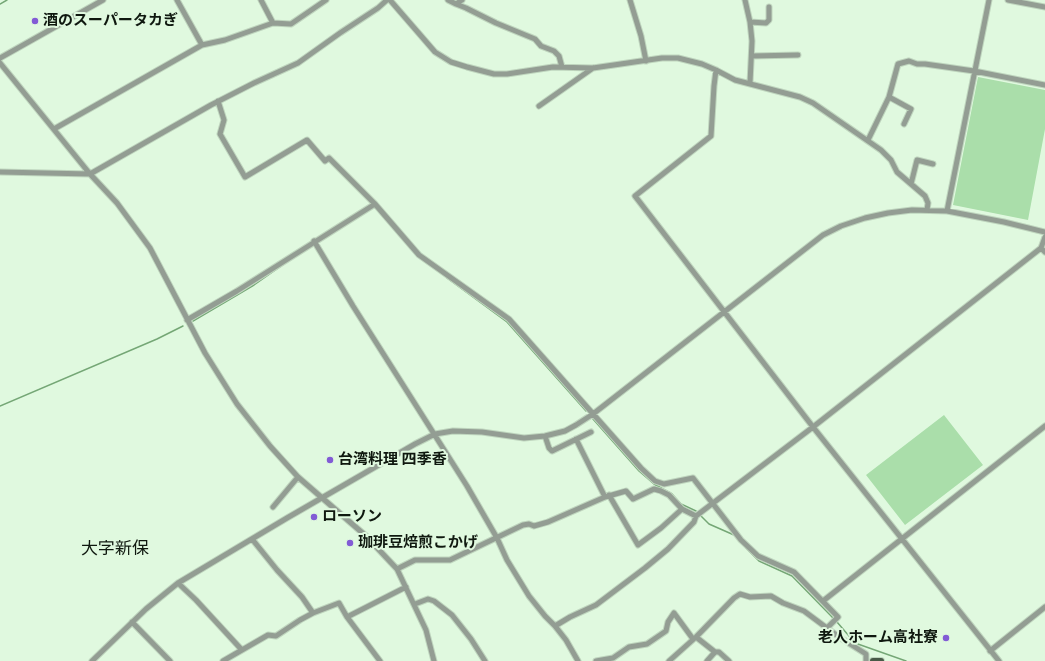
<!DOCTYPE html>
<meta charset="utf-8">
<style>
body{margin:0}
canvas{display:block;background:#e0f9df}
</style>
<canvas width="1045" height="661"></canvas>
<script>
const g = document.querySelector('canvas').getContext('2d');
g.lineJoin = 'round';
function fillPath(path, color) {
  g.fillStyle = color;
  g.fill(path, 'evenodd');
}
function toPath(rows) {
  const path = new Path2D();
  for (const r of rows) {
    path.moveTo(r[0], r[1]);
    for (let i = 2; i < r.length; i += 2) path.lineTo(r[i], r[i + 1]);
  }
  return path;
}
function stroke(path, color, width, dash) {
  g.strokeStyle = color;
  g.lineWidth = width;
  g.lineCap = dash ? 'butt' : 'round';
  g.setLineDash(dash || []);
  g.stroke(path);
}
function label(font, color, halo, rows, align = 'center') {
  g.font = font + ' Cabin,"Noto Sans JP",sans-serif';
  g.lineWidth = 4;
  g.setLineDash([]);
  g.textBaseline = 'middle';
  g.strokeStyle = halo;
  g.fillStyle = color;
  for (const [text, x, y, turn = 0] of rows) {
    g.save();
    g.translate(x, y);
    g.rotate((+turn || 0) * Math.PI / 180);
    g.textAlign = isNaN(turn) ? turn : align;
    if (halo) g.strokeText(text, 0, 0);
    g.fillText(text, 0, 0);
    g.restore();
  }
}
fillPath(toPath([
 [978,77,1045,90,1045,129,1028,220,953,205],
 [944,415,983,465,905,525,866,475]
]), '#aadeaa');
stroke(toPath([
 [0,4,7,0],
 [447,278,507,322,586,411],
 [193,321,254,285,284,264],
 [0,406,157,339,183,326],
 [593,419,639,471,654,484,672,494,681,504,696,511],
 [701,516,709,524,734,535,737,538],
 [746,548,759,561,792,576,834,619],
 [837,622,855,643,906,661]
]), '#75a776', 1.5);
const minor = toPath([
 [177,0,202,45],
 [261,0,273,23],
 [390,0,435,52,451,62,467,67,494,74,507,74,553,67,593,68,662,58,678,58,702,64,716,70,735,80,800,97,813,103,881,150,891,160,897,172,925,196,928,203,927,210],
 [448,0,456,4,462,0],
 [630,0,641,36,646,61],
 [745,0,750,22],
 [1008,0,1045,7],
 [456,4,466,8,496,23,535,39,541,46,554,51,559,56,562,67],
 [752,56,798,55],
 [0,58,103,0],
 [0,63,90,174,117,203,150,248,205,353,237,404,270,446,298,477,366,536,397,569,426,630,434,661],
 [716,70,714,86,711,136,635,196,813,427,999,661],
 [750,83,752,41,750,22,766,23,769,20,769,7],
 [889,97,911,109,904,124],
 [218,101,224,120,220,134,245,177,307,140,325,161,329,158,375,204,419,255,509,319,641,468,655,481,664,484,693,478,741,540,758,556,794,572,838,617,827,628],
 [539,106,593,68],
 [54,129,202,45,225,40,273,23,291,24,326,0],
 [868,140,889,97,898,64,909,61,917,64,925,64,974,71,1045,85],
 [0,172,90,174,211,105,254,83,298,63,340,33,378,8,387,0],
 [911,184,917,160,933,164],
 [947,211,989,0],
 [1045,237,1041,248,1045,252],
 [314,241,353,306,467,486,497,538,507,560,529,596,545,616,555,626,566,640,578,661],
 [187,320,237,291,375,204],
 [545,436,549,448,552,451,591,432],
 [576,439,605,497],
 [609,495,638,545,661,528,682,509],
 [273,507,298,477],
 [252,539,277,570,302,597,313,613],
 [397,569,415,560,450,560,523,525,529,524,534,526,548,522,605,497,626,491,633,499,654,489,661,491,669,495,682,509,696,516,813,427,1041,248],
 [178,583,196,600,241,649],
 [823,601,1045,426],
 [415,604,428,599,434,601,452,615,471,639,485,661],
 [347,617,380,661],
 [132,622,170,661],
 [555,626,570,617,596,605,645,568,668,549,694,522,696,516],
 [696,637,715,652,719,652,729,661],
 [990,651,1045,607],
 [92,661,146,609,178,583,287,518,415,444,435,434,453,431,482,432,524,438,545,436,565,431,576,425,593,414,823,235,841,226,865,218,888,213,912,210,947,211,1004,222,1045,232],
 [223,661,268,635,276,636,300,620,313,613,339,603,347,617,406,587],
 [596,661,613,658,629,647,647,644,666,631,668,622,674,613,693,639],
 [669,661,696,637,734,598,740,594,750,597,771,596,783,603,804,611,839,637,866,654,866,661],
 [707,661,715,652]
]);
const major = toPath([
 [873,661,881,661]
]);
stroke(minor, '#bfd5be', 7);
stroke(major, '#bfd5be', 8);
stroke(minor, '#939d93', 5);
stroke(major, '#475947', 6);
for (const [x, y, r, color] of [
 [35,21,4,"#825bd5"],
 [330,460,4,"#825bd5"],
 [314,517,4,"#825bd5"],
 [350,543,4,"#825bd5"],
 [946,638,4,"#825bd5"]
]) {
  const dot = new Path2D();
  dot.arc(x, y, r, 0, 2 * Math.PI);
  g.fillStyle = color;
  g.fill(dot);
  stroke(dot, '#e0f9df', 1.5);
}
label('bold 15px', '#0f180f', '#e0f9df', [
 ["酒のスーパータカぎ",43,21],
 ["台湾料理 四季香",338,460],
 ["ローソン",322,517],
 ["珈琲豆焙煎こかげ",358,543],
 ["老人ホーム高社寮",938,638,"right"]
], 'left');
label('17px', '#0f180f', '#e0f9df', [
 ["大字新保",115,549]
]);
</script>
